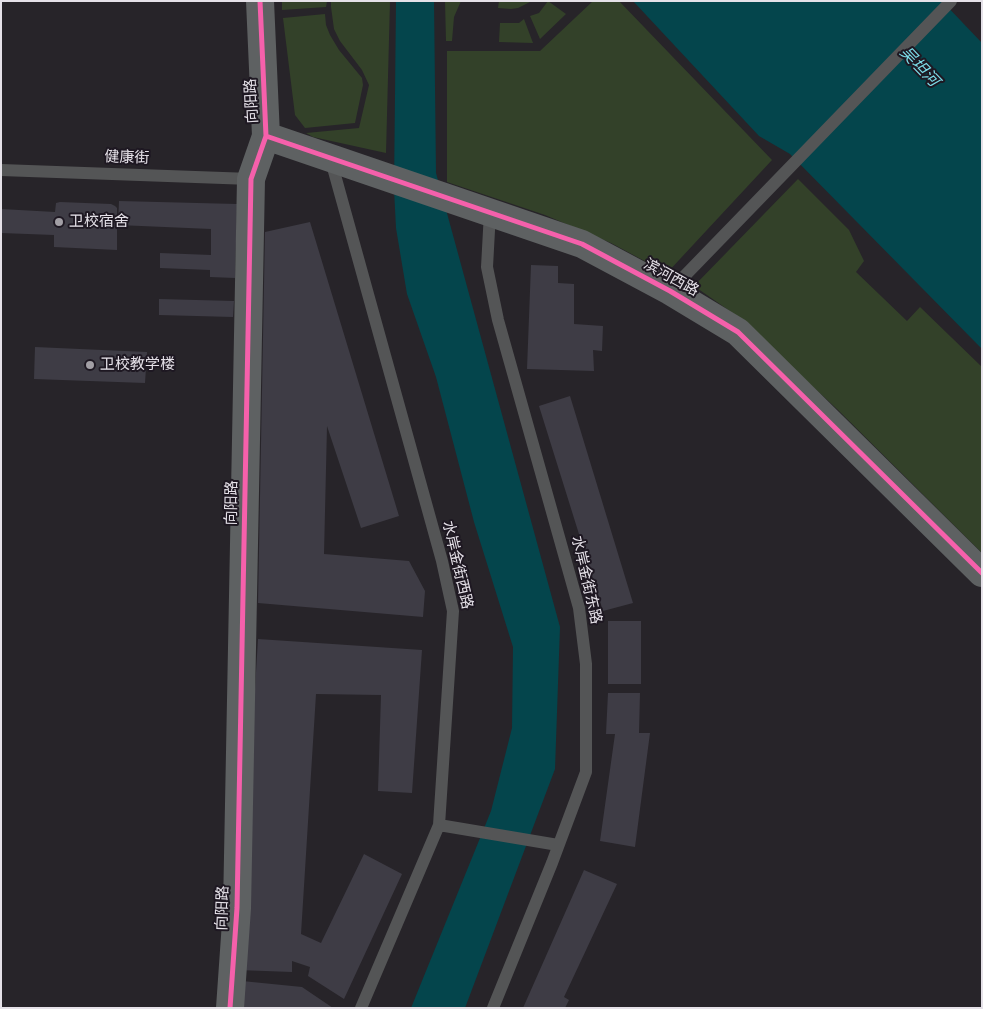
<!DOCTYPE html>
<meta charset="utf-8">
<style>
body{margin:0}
#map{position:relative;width:983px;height:1009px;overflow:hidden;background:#272429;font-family:"Space Grotesk",sans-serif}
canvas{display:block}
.frame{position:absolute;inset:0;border:2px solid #e5e1e8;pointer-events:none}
</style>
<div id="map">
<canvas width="983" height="1009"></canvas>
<div class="frame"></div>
</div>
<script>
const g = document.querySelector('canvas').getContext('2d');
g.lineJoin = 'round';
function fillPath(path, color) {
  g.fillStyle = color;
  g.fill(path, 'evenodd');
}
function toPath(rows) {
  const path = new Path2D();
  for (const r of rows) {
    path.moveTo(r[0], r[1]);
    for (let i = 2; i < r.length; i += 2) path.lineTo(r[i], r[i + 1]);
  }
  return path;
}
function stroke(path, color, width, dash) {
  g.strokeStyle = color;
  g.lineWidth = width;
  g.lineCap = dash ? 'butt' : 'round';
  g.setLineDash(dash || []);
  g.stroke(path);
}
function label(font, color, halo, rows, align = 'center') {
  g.font = font + ' "Space Grotesk","Noto Sans SC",sans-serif';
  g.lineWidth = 4;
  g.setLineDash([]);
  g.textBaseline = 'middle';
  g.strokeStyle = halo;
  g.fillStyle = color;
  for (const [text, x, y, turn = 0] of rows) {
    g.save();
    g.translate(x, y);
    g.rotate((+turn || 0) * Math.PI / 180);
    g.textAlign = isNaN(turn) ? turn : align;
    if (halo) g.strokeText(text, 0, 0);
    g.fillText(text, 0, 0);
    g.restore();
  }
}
fillPath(toPath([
 [282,1,327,1,326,7,282,10],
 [331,1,390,1,386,153,313,137,306,133,359,128,369,85,362,70,340,41,334,29,331,7],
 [445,1,461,1,454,17,452,41,446,41],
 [499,1,532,1,518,8,511,9,498,8],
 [548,1,566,14,540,39,530,16,539,13],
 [593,1,619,1,772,160,667,273,611,243,545,215,447,182,447,51,540,51],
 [325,14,326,25,330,35,339,50,362,78,363,85,355,123,305,128,295,115,283,18],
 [524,19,533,43,499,42,500,23,519,23],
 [798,179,849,230,864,261,856,272,907,321,920,307,982,367,982,553,837,409,737,316,694,286]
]), '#334129');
fillPath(toPath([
 [396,1,434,1,436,173,560,627,555,769,465,1008,411,1008,491,811,512,728,513,647,474,522,436,377,407,294,396,228,394,189],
 [633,1,942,1,982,43,982,349,790,154,759,136]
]), '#04454c');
fillPath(toPath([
 [119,201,237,204,235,278,210,277,210,270,160,268,160,253,211,255,211,229,118,225],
 [60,202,111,204,115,206,117,208,117,250,54,247,54,235,1,233,1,209,55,212,56,203],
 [310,222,399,516,361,528,327,426,324,554,409,561,425,591,423,617,258,603,265,232],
 [531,265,558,266,558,283,574,284,574,324,603,326,602,351,593,350,594,371,527,369],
 [159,299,234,301,233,317,159,315],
 [35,347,147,352,145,383,34,379],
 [570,396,633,603,603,611,539,406],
 [608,621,641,621,641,684,608,684],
 [258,639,422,650,412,793,378,791,381,695,316,694,301,934,321,943,364,854,402,874,344,999,308,976,310,967,292,961,292,972,238,970],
 [608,693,640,693,639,733,650,733,635,847,600,841,615,734,606,734],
 [584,870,617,884,564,997,569,1000,565,1008,523,1008],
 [242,981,302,987,333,1008,239,1008]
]), '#3e3c45');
stroke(toPath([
 [330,157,442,561,453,611,439,825,361,1008],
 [1,170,251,179],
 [490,212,487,267,498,320,579,608,586,664,586,772,552,863,493,1008],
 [670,291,951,1],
 [439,825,558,845]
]), '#545556', 12);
stroke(toPath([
 [266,136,582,244,670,291,738,332,982,573],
 [230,1008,237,908,251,179,266,136,260,1]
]), '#5e6162', 28);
stroke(toPath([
 [266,136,582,244,670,291,738,332,982,573],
 [230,1008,237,908,251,179,266,136,260,1]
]), '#f560ab', 5);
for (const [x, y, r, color] of [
 [59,222,5,"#a29fa5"],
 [90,365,5,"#a29fa5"]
]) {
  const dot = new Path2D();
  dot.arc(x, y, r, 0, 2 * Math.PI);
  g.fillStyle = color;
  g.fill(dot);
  stroke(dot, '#1e1822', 2);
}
label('15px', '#e5e1e8', '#1e1822', [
 ["向阳路",252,101,-93],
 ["健康街",127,158,2],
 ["滨河西路",671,278,29],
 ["向阳路",232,503,-89],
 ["水岸金街西路",457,565,77],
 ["水岸金街东路",586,580,77],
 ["向阳路",223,908,-88]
]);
label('15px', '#e5e1e8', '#1e1822', [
 ["卫校宿舍",69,222],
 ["卫校教学楼",100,365]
], 'left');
label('italic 16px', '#7cdde9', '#1e1822', [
 ["吴坦河",919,67,46]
]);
</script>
